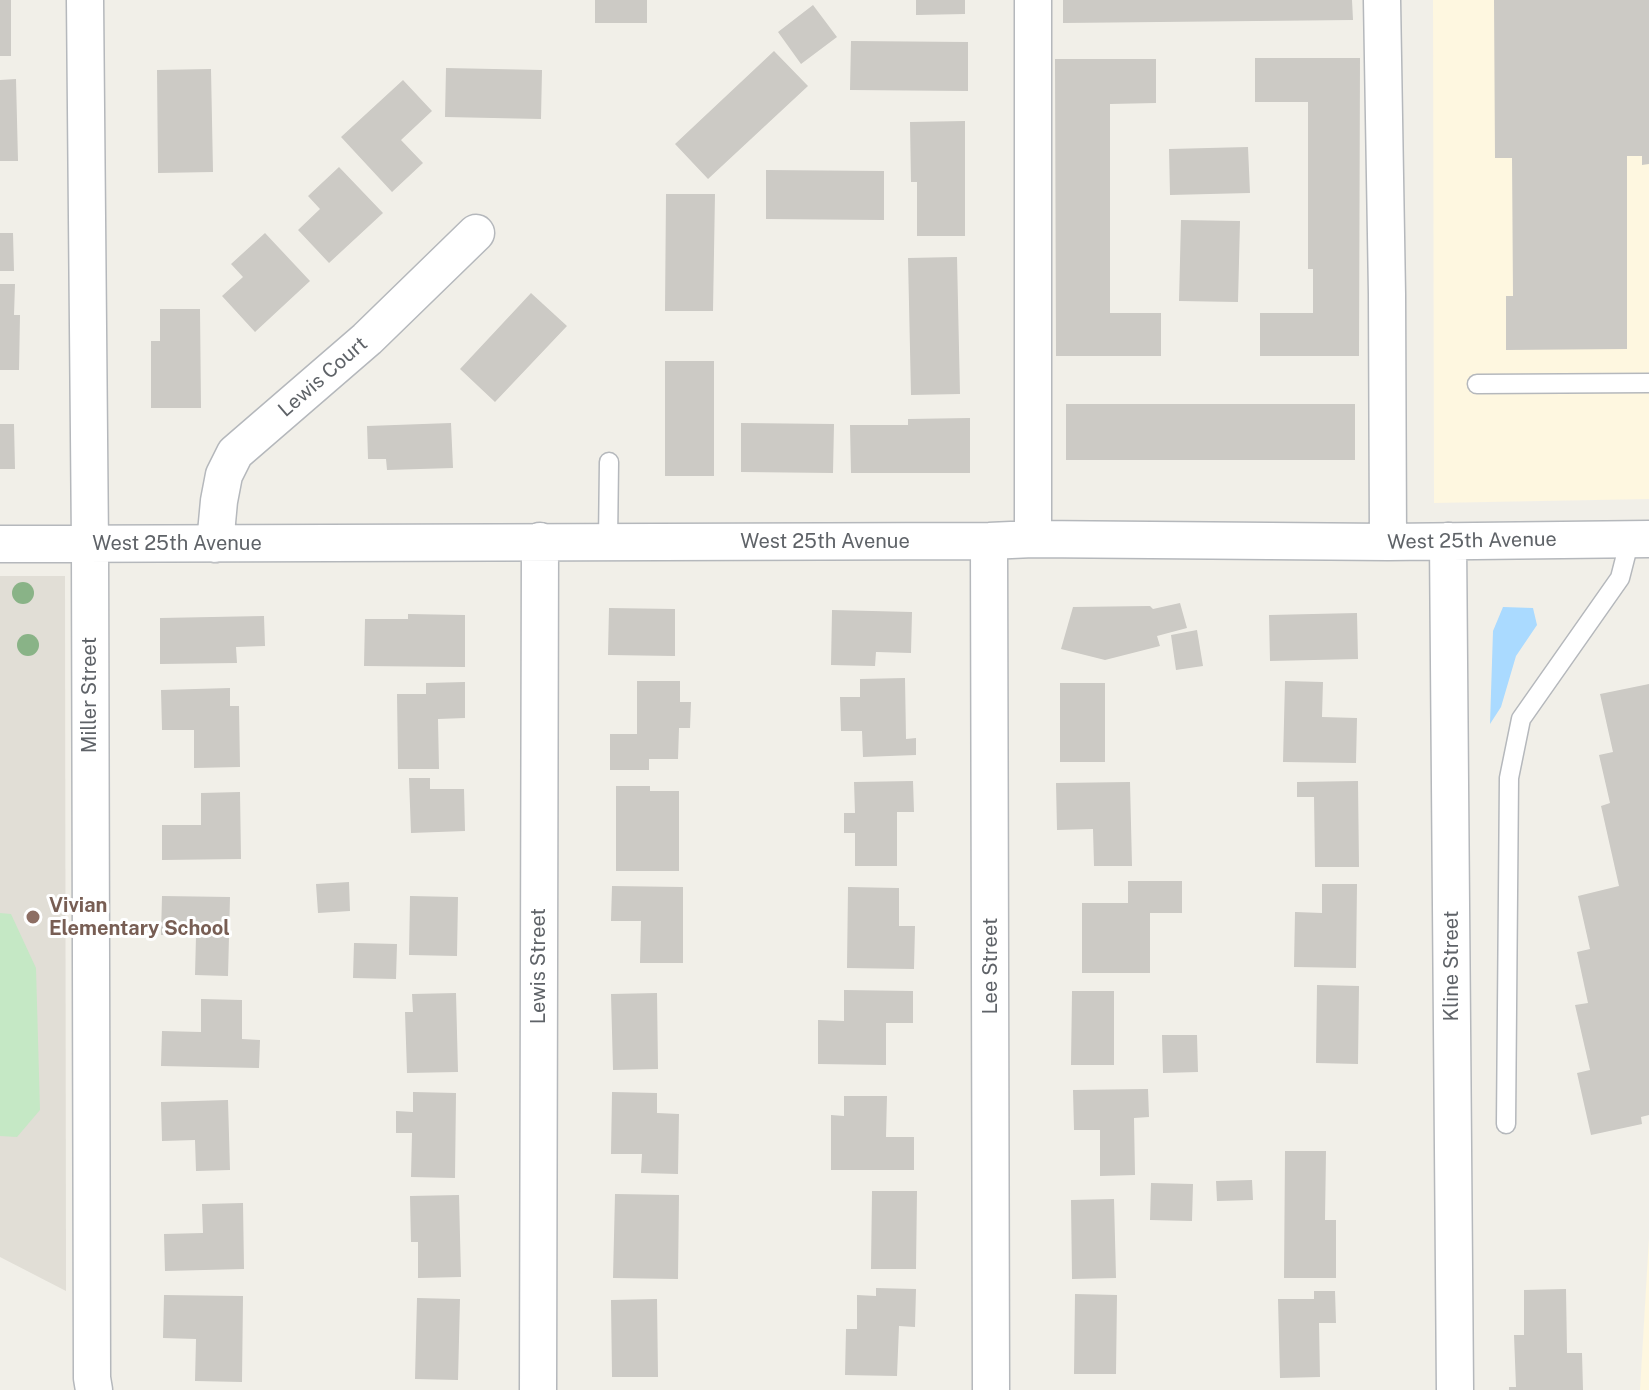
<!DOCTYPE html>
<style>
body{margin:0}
canvas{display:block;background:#f1efe8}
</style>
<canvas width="1649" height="1390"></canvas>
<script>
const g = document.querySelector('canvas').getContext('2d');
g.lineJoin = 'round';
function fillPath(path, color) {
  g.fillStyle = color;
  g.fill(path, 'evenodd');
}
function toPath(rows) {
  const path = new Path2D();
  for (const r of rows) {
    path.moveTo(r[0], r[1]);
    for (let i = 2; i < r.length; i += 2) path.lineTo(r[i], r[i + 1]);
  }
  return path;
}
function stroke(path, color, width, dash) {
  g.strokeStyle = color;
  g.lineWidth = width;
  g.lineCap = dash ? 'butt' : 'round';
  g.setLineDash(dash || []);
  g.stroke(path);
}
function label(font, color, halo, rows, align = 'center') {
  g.font = font + ' "Public Sans",sans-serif';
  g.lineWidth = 6;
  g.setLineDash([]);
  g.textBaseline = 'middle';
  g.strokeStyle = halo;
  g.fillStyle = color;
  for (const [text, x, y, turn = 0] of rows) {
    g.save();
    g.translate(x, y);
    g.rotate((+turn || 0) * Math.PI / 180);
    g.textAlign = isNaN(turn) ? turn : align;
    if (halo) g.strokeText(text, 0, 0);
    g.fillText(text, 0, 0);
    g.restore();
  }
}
fillPath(toPath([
 [1433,0,1649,0,1649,499,1434,503],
 [1649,1238,1649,1390,1640,1390]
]), '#fef7e0');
fillPath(toPath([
 [0,576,65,576,66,1291,0,1257]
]), '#e1ded6');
fillPath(toPath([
 [0,913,11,914,36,968,40,1110,17,1137,0,1136]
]), '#c5e8c5');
fillPath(toPath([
 [1503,607,1533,608,1537,625,1516,656,1501,707,1490,724,1493,631]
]), '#aadaff');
fillPath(toPath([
 [0,0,11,0,11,56,0,56],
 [595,0,647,0,647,23,595,23],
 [916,0,965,0,965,14,916,15],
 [1063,0,1352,0,1353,20,1063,23],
 [1494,0,1649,0,1649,164,1642,165,1642,156,1627,156,1627,349,1506,350,1506,296,1513,296,1512,158,1495,158],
 [813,5,837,37,801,64,778,32],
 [851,41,968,42,968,91,850,90],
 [774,51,808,86,708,179,675,144],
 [1255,58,1360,58,1359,356,1260,356,1260,313,1313,313,1313,269,1308,269,1308,102,1255,102],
 [1055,59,1156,59,1156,103,1110,104,1110,313,1161,313,1161,356,1056,356],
 [446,68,542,70,541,119,445,117],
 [211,69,213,172,158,173,157,70],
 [16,79,18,161,0,161,0,80],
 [403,80,432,111,401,140,423,163,392,192,341,137],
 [965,121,965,236,917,236,917,182,911,182,910,122],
 [1248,147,1250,193,1170,195,1169,149],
 [339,167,383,213,329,263,298,230,320,209,308,196],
 [766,170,884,171,884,220,766,219],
 [666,194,715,194,713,311,665,311],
 [1181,220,1240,221,1238,302,1179,301],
 [0,233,13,233,14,271,0,271],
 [265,233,310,281,255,332,222,296,243,277,231,264],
 [957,257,960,394,911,395,908,258],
 [0,284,15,284,14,315,20,315,19,370,0,370],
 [531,293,567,326,495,402,460,369],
 [160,309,200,309,201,408,151,408,151,341,160,341],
 [665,361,714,361,714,476,665,476],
 [1066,404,1355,404,1355,460,1066,460],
 [970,418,970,473,851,473,850,425,908,425,908,419],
 [451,423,453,468,387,470,386,459,368,459,367,426],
 [741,423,834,424,833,473,741,472],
 [0,424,14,424,15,469,0,469],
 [1180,603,1187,628,1157,636,1160,646,1105,660,1061,649,1073,607,1150,606,1153,609],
 [609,608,675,609,675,656,608,655],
 [832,610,912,612,911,653,876,652,875,666,831,665],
 [1357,613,1358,659,1270,661,1269,615],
 [408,614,465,615,465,667,364,666,365,619,408,619],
 [264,616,265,646,236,647,237,663,160,664,160,618],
 [1197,630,1203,666,1176,670,1171,635],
 [905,678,906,739,916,738,916,755,863,757,862,731,841,731,840,697,860,697,860,679],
 [637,681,680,681,680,702,691,702,690,728,679,728,678,759,649,759,649,770,610,770,610,734,637,734],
 [1285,681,1323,682,1322,717,1357,718,1356,763,1283,762],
 [465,682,465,718,438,719,439,769,398,769,397,694,426,694,426,683],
 [1060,683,1105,683,1105,762,1060,762],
 [1649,684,1649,1115,1641,1117,1642,1124,1591,1135,1577,1073,1590,1070,1575,1005,1588,1003,1577,952,1590,949,1578,896,1619,886,1601,806,1610,803,1599,755,1613,752,1600,694],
 [230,688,230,706,239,706,240,767,194,768,194,730,162,730,161,690],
 [409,778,430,778,430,789,464,789,465,831,411,833],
 [913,781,914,812,897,812,897,866,855,866,855,833,844,833,844,813,855,813,854,782],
 [1358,781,1359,867,1315,867,1314,797,1297,797,1297,782],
 [1130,782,1132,866,1094,866,1093,829,1057,830,1056,783],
 [616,786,650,786,650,791,679,791,679,871,616,871],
 [240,792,241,859,162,860,162,825,201,825,201,793],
 [1128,881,1182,881,1182,913,1150,913,1150,973,1082,973,1082,903,1128,903],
 [349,882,350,911,318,913,316,884],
 [1322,884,1357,884,1356,968,1294,967,1295,912,1322,913],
 [612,886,683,887,683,963,640,963,641,921,611,921],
 [848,887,899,888,899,926,915,926,914,969,847,968],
 [162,896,230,897,228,976,195,975,196,936,161,935],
 [410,896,458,897,457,956,409,955],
 [354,943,397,944,396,979,353,978],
 [1317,985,1359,986,1358,1064,1316,1063],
 [844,990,913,991,913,1023,886,1023,886,1065,818,1064,818,1020,844,1021],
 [1072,991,1114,991,1114,1065,1071,1065],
 [456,993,458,1072,407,1073,405,1012,413,1012,412,994],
 [657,993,658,1069,613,1070,611,994],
 [201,999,242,1000,242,1039,260,1040,259,1068,161,1066,162,1031,201,1032],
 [1162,1035,1197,1035,1198,1072,1163,1073],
 [1148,1089,1149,1117,1134,1118,1135,1175,1100,1176,1100,1130,1074,1130,1073,1090],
 [413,1092,456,1093,455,1178,411,1177,412,1133,396,1133,396,1111,413,1112],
 [612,1092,657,1093,657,1113,679,1114,678,1174,641,1173,642,1154,611,1154],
 [844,1096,887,1096,886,1137,914,1137,914,1170,831,1170,831,1115,844,1116],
 [228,1100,230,1170,196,1171,195,1140,162,1141,161,1102],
 [1285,1151,1326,1151,1325,1220,1336,1220,1336,1278,1284,1278],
 [1252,1180,1253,1200,1217,1201,1216,1181],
 [1151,1183,1193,1184,1192,1221,1150,1220],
 [872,1191,917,1191,916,1269,871,1269],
 [615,1194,679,1195,678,1279,613,1278],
 [459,1195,461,1277,418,1278,418,1242,411,1242,410,1196],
 [1114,1199,1116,1278,1072,1279,1071,1200],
 [243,1203,244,1269,165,1271,164,1234,203,1233,202,1204],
 [876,1288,916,1289,915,1327,899,1326,897,1376,845,1375,846,1329,857,1329,857,1295,876,1296],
 [1566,1289,1567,1353,1582,1353,1583,1390,1509,1390,1509,1387,1516,1387,1514,1335,1524,1335,1524,1290],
 [1314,1291,1335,1291,1336,1323,1319,1323,1320,1377,1280,1378,1278,1299,1314,1299],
 [1075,1294,1117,1295,1116,1374,1074,1374],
 [164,1295,243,1296,242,1382,195,1381,196,1339,163,1338],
 [417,1298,460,1299,458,1380,415,1379],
 [657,1299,658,1377,612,1377,611,1300]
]), '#cccac5');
const service = toPath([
 [1477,384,1649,383],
 [608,542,609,462],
 [1506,1124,1509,778,1521,719,1620,578,1630,539]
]);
const minor = toPath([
 [85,0,90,544,92,1378,94,1390],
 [1382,0,1387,294,1388,542],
 [1033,539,1033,0],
 [989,541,991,1390],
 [1448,541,1455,1390],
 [0,544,989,541,1033,539,1388,542,1649,539],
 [215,544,219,501,224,475,235,453,367,339,476,233],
 [538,1390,540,541]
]);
stroke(service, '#b5b8bc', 21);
stroke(minor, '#b5b8bc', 39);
stroke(service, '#fff', 18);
stroke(minor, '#fff', 36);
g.fillStyle = '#89b387';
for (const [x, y] of [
 [23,593],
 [28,645]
]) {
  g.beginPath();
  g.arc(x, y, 11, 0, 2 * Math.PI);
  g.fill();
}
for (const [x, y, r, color] of [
 [33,917,8,"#8d6e63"]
]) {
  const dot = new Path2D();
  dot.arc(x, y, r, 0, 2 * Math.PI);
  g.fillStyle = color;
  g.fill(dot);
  stroke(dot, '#fff', 3);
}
label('20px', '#5f6368', '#fff', [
 ["Lewis Court",323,377,-41],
 ["West 25th Avenue",1472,541,-1],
 ["West 25th Avenue",825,542],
 ["West 25th Avenue",177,544],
 ["Miller Street",90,695,-90],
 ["Lewis Street",539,966,-90],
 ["Lee Street",991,966,-90],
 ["Kline Street",1452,966,-90]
]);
label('bold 20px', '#785e54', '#fff', [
 ["Vivian",49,906],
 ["Elementary School",49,929]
], 'left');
</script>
